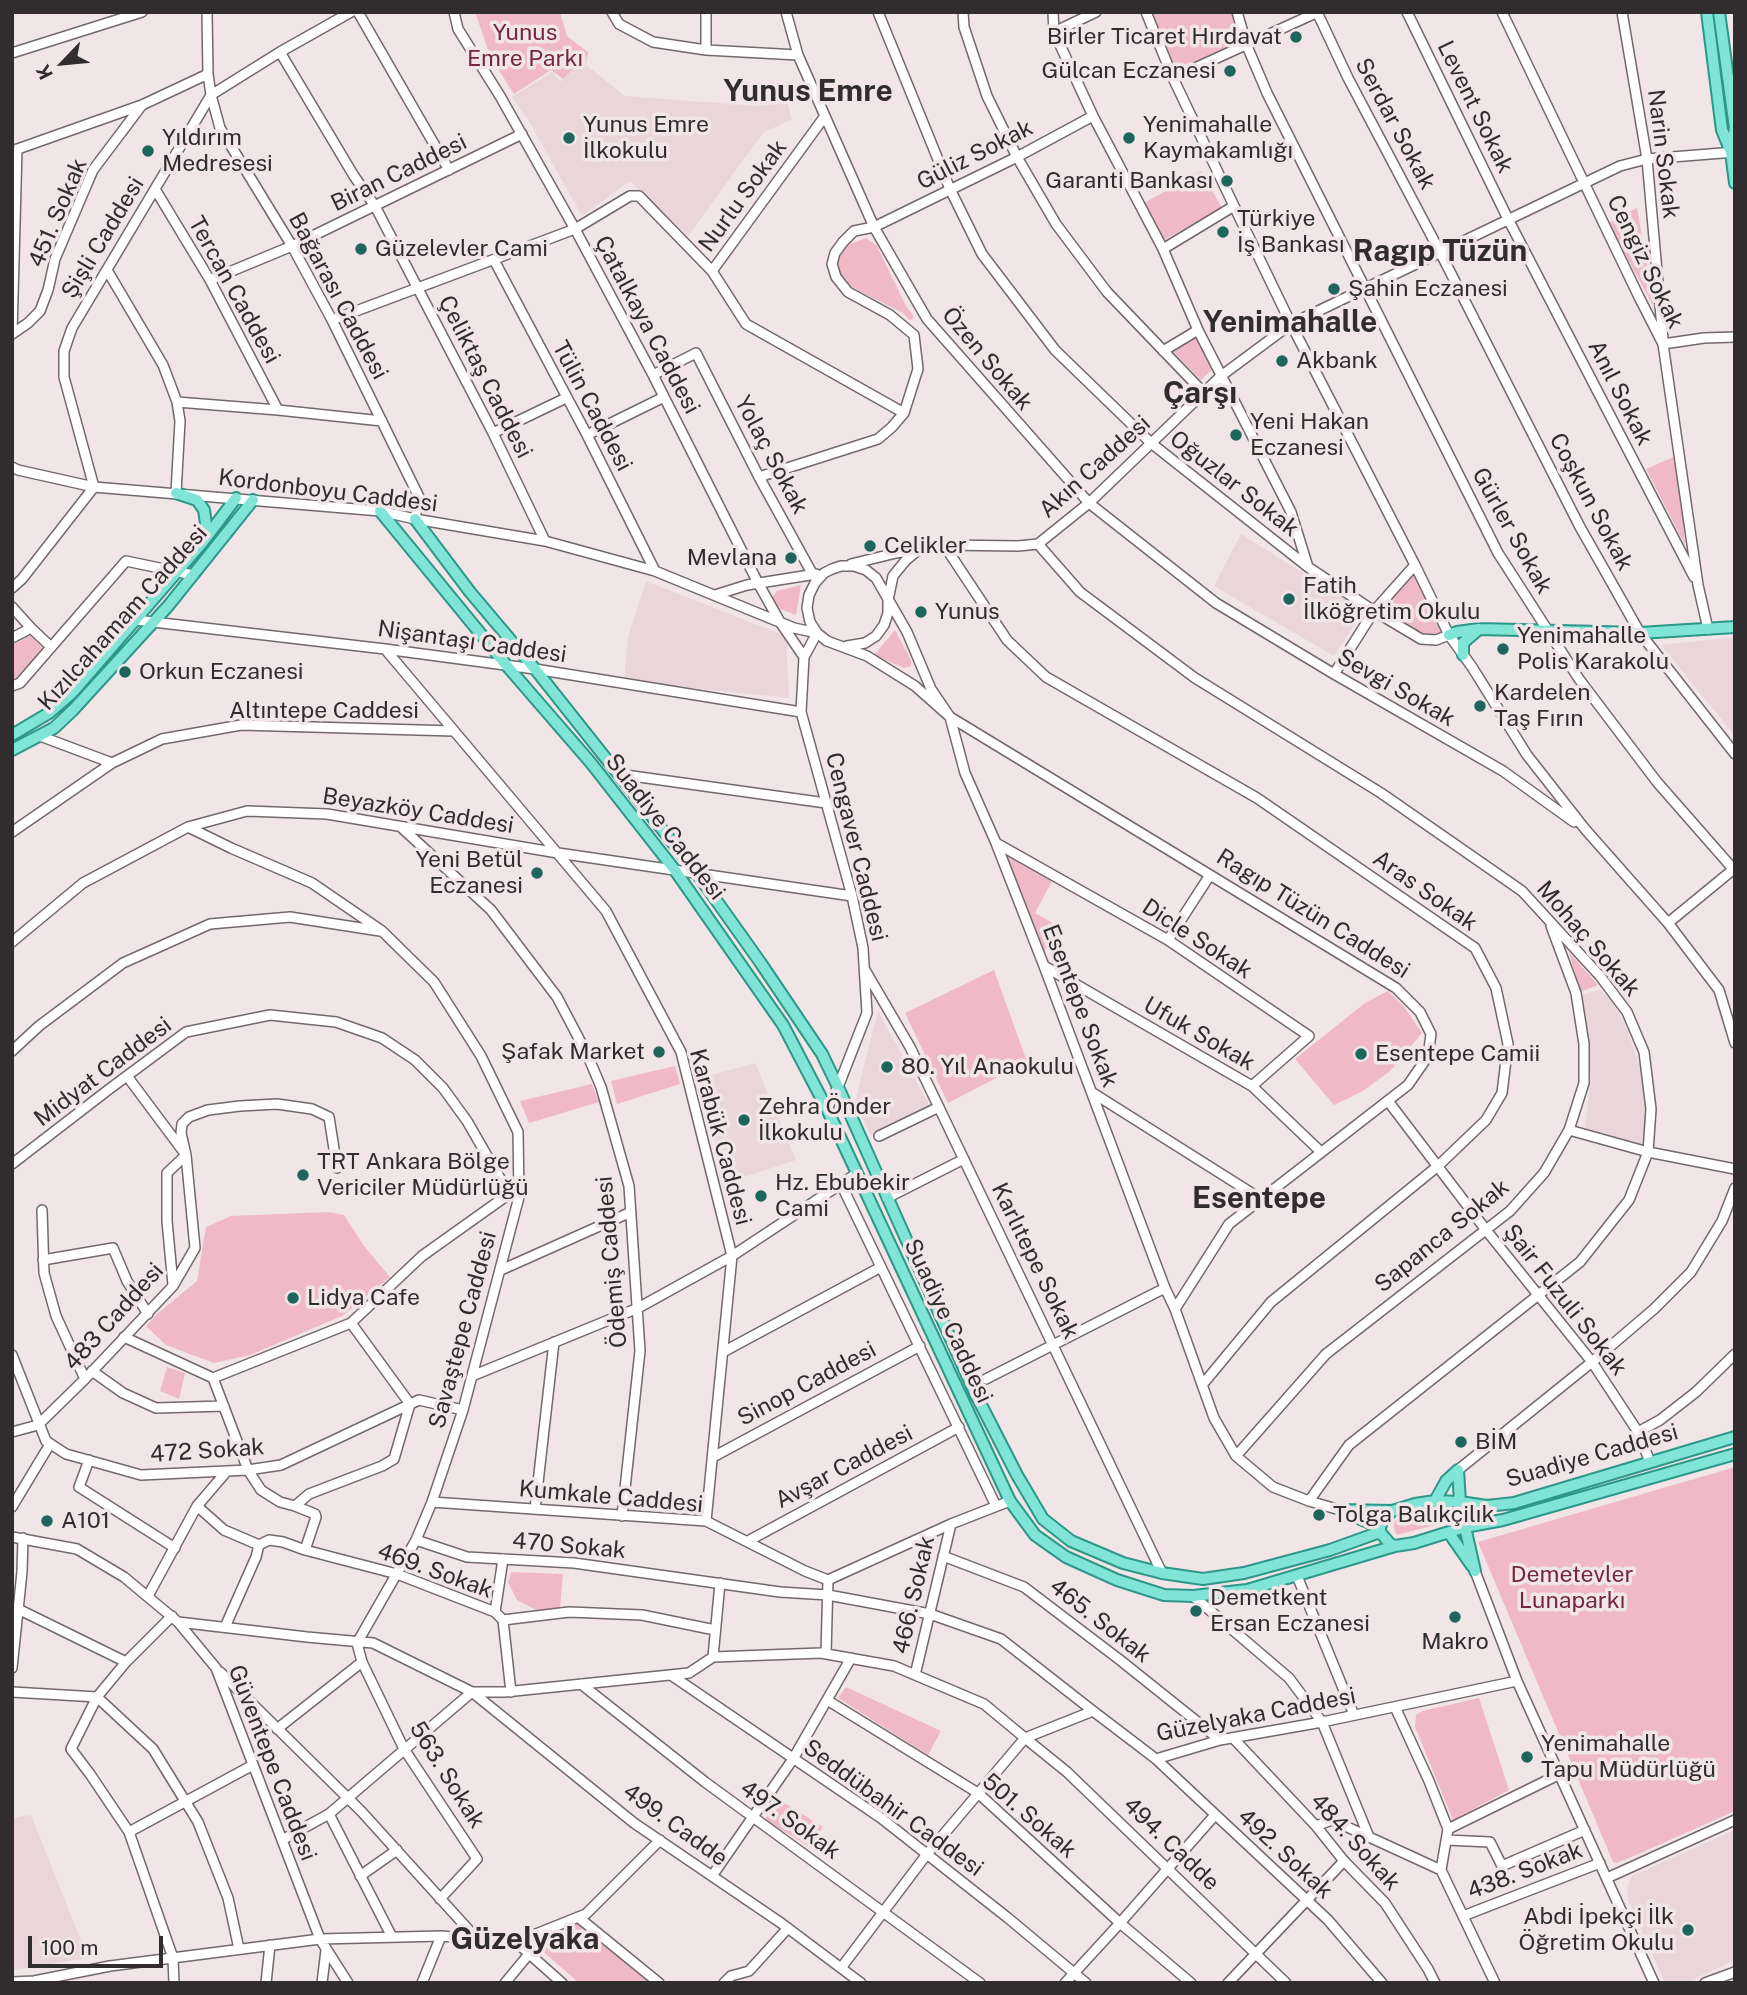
<!DOCTYPE html>
<meta charset="utf-8">
<style>
body{margin:0}
#map{position:relative;width:1747px;height:1995px;overflow:hidden;background:#f1e5e7;font-family:"Public Sans",sans-serif}
canvas{display:block}
.frame{position:absolute;inset:0;border:14px solid #312d2e;pointer-events:none}
.north{position:absolute;left:28px;top:28px;width:70px;height:70px;-webkit-text-stroke:5px #f1e5e7;paint-order:stroke;rotate:244deg;font-size:19px;font-weight:700;line-height:28px;text-align:center;color:#312d2e}
.north::after{content:'';display:block;margin:auto;width:24px;height:32px;background:#312d2e;clip-path:polygon(50% 0,100% 100%,50% 72%,0 100%)}
.scale{position:absolute;left:28px;top:1936px;width:135px;height:32px;box-sizing:border-box;border:4px solid #312d2e;border-top:0;padding-left:9px;font-size:21px;line-height:24px;white-space:nowrap;color:#312d2e;-webkit-text-stroke:5px #f1e5e7;paint-order:stroke}
</style>
<div id="map">
<canvas width="1747" height="1995"></canvas>
<div class="frame"></div>
<div class="north">K</div>
<div class="scale">100 m</div>
</div>
<script>
const g = document.querySelector('canvas').getContext('2d');
g.lineJoin = 'round';
function fillPath(path, color) {
  g.fillStyle = color;
  g.fill(path, 'evenodd');
}
function toPath(rows) {
  const path = new Path2D();
  for (const r of rows) {
    path.moveTo(r[0], r[1]);
    for (let i = 2; i < r.length; i += 2) path.lineTo(r[i], r[i + 1]);
  }
  return path;
}
function stroke(path, color, width, dash) {
  g.strokeStyle = color;
  g.lineWidth = width;
  g.lineCap = dash ? 'butt' : 'round';
  g.setLineDash(dash || []);
  g.stroke(path);
}
function label(font, color, halo, rows, align = 'center') {
  g.font = font + ' "Public Sans",sans-serif';
  g.lineWidth = 7;
  g.setLineDash([]);
  g.textBaseline = 'middle';
  g.strokeStyle = halo;
  g.fillStyle = color;
  for (const [text, x, y, turn = 0] of rows) {
    g.save();
    g.translate(x, y);
    g.rotate((+turn || 0) * Math.PI / 180);
    g.textAlign = isNaN(turn) ? turn : align;
    if (halo) g.strokeText(text, 0, 0);
    g.fillText(text, 0, 0);
    g.restore();
  }
}
fillPath(toPath([
 [589,53,586,65,625,96,757,106,787,102,792,119,763,133,688,236,630,181,582,216,530,123,512,97,552,72,560,82],
 [1241,534,1364,611,1334,656,1214,586],
 [646,581,786,636,789,698,624,681,628,637],
 [1735,637,1735,736,1661,645],
 [1600,990,1612,1001,1628,1031,1642,1075,1647,1116,1642,1145,1585,1129,1591,1078,1587,1024,1581,995],
 [878,1011,930,1106,871,1135,855,1102],
 [755,1063,796,1160,726,1183,697,1079],
 [31,1815,88,1958,12,1970,12,1818],
 [1735,1830,1735,1960,1686,1983,1665,1983,1628,1900,1627,1887,1632,1876]
]), '#ead6da');
fillPath(toPath([
 [475,12,560,12,567,36,589,53,563,79,551,70,514,94,491,58],
 [1150,12,1231,12,1241,43,1171,74],
 [1201,171,1222,208,1164,240,1144,203],
 [1637,208,1654,307,1608,223],
 [866,238,877,246,906,306,913,315,913,319,910,320,903,313,861,292,850,285,840,273,836,264,839,253,845,246],
 [1196,337,1213,369,1201,380,1173,351],
 [1678,455,1685,545,1646,469],
 [1413,571,1442,631,1435,635,1422,634,1378,610],
 [801,585,796,615,778,608,772,598,777,591],
 [895,630,911,660,911,666,904,668,874,655],
 [30,635,44,650,18,679,12,682,12,646],
 [1003,853,1052,881,1035,913,1060,927,1043,953],
 [1569,952,1598,985,1580,992],
 [994,970,1027,1062,948,1103,905,1013],
 [1388,991,1404,1007,1422,1033,1390,1071,1363,1091,1334,1105,1295,1059,1365,1003],
 [675,1066,680,1084,617,1104,611,1081],
 [592,1084,599,1102,529,1123,520,1101],
 [328,1212,344,1215,364,1246,390,1277,342,1316,250,1355,214,1363,166,1345,146,1326,157,1314,197,1281,206,1227,231,1216],
 [167,1367,185,1373,179,1399,160,1391],
 [1735,1467,1735,1811,1627,1859,1616,1863,1613,1862,1478,1542],
 [1432,1506,1439,1508,1441,1519,1439,1524,1397,1535,1394,1530,1394,1524,1397,1518],
 [511,1572,563,1574,560,1608,536,1610,517,1600,508,1582],
 [846,1687,941,1731,928,1755,838,1698],
 [1479,1698,1509,1790,1453,1820,1415,1727,1416,1715,1423,1711],
 [778,1799,823,1827,810,1847,765,1820],
 [579,1922,653,1983,579,1983,539,1948,550,1932]
]), '#f0b9c7');
const minor = toPath([
 [207,12,208,74,211,95,220,128,292,246,332,320,419,497,415,519],
 [358,12,449,170],
 [454,12,458,29,500,96,575,229,653,375,758,583,780,622,804,657],
 [612,12,619,24,653,42,706,50,798,55],
 [786,12,798,55,874,227,927,319,1089,503,1216,603,1334,674,1503,771,1574,822],
 [878,12,950,189,982,254,1055,350,1151,443,1308,567,1374,611,1421,639,1436,640,1449,635],
 [963,12,964,27,987,96,1017,157,1056,224,1107,292,1204,393],
 [1053,12,1054,32,1093,116,1163,249,1198,330,1291,512,1308,567],
 [1146,12,1173,78,1234,206,1291,324,1415,565,1449,635,1472,667,1527,755,1585,829,1668,923,1719,990,1735,1043],
 [1237,12,1247,46,1267,93,1498,553,1579,679,1657,782,1735,871],
 [1317,12,1348,78,1440,252,1580,527,1605,571,1640,633,1735,754],
 [1407,12,1508,219,1694,577],
 [1502,12,1639,297,1663,344,1698,585,1708,629],
 [1622,12,1647,159,1663,339],
 [1054,32,1096,12],
 [706,50,706,12],
 [280,52,354,176,375,206,493,433,545,541],
 [12,53,142,12],
 [1173,78,1318,12],
 [12,151,142,105,208,74],
 [155,189,210,280,278,410],
 [1163,249,1234,206],
 [494,260,587,435,655,571],
 [107,270,163,365,177,402,180,421,176,493],
 [712,271,825,116],
 [210,280,292,246,522,134],
 [332,320,575,229,630,196,639,196,712,271,746,324,904,413],
 [12,334,28,323,40,311,48,290,55,259,93,170,142,105],
 [12,334,17,149],
 [1663,344,1704,338,1735,337],
 [1163,351,1198,330],
 [653,375,696,353,759,477,813,575],
 [177,402,278,410,382,421],
 [493,433,566,398],
 [587,435,664,397],
 [12,467,18,470,94,487,380,511,415,519,545,541,655,571,794,628,817,633],
 [759,477,878,439,892,427,904,413,918,369,914,335,890,315,848,292,836,277,832,264,835,253,843,242,854,231,874,227,1017,157,1093,116],
 [94,487,64,377,64,351,72,328,211,95,280,52,351,12],
 [1038,544,1080,592,1195,678,1381,793,1522,891,1600,976,1627,1012,1644,1052,1651,1109,1648,1152,1629,1200,1580,1262,1349,1445,1309,1501],
 [944,545,1007,640,1046,677,1257,798,1475,948,1496,988,1508,1044,1502,1093,1486,1120,1438,1166,1271,1302,1203,1384],
 [851,564,896,553,944,545,1018,546,1038,544,1089,503,1221,376,1291,324,1620,166,1647,159,1735,152],
 [12,588,22,579,94,487],
 [715,595,747,585,816,574],
 [12,607,31,628,51,647],
 [136,620,385,649,535,669,801,712],
 [817,633,804,657,801,712,852,896,863,948,867,1013,838,1087,827,1109],
 [12,638,31,628],
 [847,646,865,643,876,636,884,625,888,613,888,600,893,576,906,560,917,551],
 [385,649,606,911,681,1052,732,1256,706,1521],
 [1334,674,1374,611,1415,565],
 [12,686,20,683,126,561,193,575],
 [40,736,112,763],
 [618,774,826,803],
 [188,827,231,848,312,883,382,931,434,982,481,1056,518,1132,519,1197,463,1410,432,1502,416,1540,357,1643,362,1662,277,1729],
 [402,828,491,910,557,997,587,1054,601,1087,629,1186,640,1351,622,1516],
 [12,832,112,763,162,739,241,725,454,731],
 [996,843,1168,940,1309,1036,1252,1086],
 [1668,923,1735,868],
 [1168,940,1210,875],
 [12,942,83,883,188,827,247,811,327,814,558,853,852,896],
 [1044,966,1252,1086,1321,1152],
 [865,970,910,1047,1162,1573],
 [12,1051,39,1026,123,963,210,924,290,917,380,931],
 [1093,1093,1261,1199],
 [1388,1101,1486,1230,1592,1362,1638,1432,1650,1462],
 [1569,1130,1648,1152,1735,1169],
 [879,1136,939,1107],
 [12,1164,108,1090,186,1032,270,1015,336,1022,382,1038,415,1060,443,1088,467,1121,509,1194,519,1197],
 [841,1184,996,1506],
 [887,1198,964,1159],
 [42,1210,44,1273,56,1316,85,1379],
 [43,1260,113,1248,127,1281,148,1314],
 [501,1270,631,1212],
 [173,1285,167,1221,167,1173,186,1155,181,1133,182,1124,189,1117,208,1110,240,1106,277,1104,312,1109,329,1117,337,1168],
 [1175,1309,1229,1224,1408,1085,1428,1056,1431,1034,1420,1012,1396,988,950,717,915,686,867,656,827,641,817,633,810,622,807,608,809,595,815,583,824,573,832,569,841,566,854,566,866,570,876,578,907,632,931,689,950,717,965,773,996,843,1044,966,1165,1288,1175,1309,1214,1418,1236,1456,1273,1487,1309,1501,1340,1510],
 [124,1337,213,1378,351,1323,422,1256,509,1194],
 [723,1352,881,1267],
 [12,1355,46,1441,66,1454,141,1475,248,1470,281,1465,419,1400,463,1410],
 [92,1371,123,1393,156,1408,224,1406],
 [472,1376,638,1308,732,1256,856,1174],
 [213,1378,248,1470,261,1490,280,1502,295,1506,309,1494,382,1466,394,1459,410,1404,351,1323],
 [986,1379,1165,1288],
 [12,1432,38,1425,85,1379,173,1286,195,1248,186,1155,127,1076],
 [1638,1432,1660,1420,1696,1392,1735,1354],
 [1236,1456,1326,1354,1510,1211,1544,1173,1569,1130,1584,1083,1584,1044,1576,993,1551,926],
 [713,1457,920,1346],
 [89,1460,79,1487,175,1548],
 [1458,1470,1592,1362,1654,1309,1691,1272,1722,1221,1735,1188],
 [432,1502,706,1521,805,1571,828,1580,951,1524,1010,1501],
 [197,1506,224,1530,259,1545,269,1540,283,1542,305,1550,397,1574,495,1612,503,1620,569,1612,642,1615,715,1630],
 [295,1506,315,1514,316,1517,305,1550],
 [12,1507,50,1444],
 [535,1509,554,1342],
 [12,1537,77,1549,124,1577,178,1622,216,1668,320,1939,348,1983],
 [416,1540,467,1557,574,1563,780,1592,828,1595,930,1614,1001,1639,1093,1711],
 [748,1541,959,1427],
 [943,1556,1024,1587,1120,1660,1220,1740],
 [1475,1571,1517,1681,1654,1983],
 [1297,1576,1354,1715],
 [148,1596,197,1506,227,1471],
 [1193,1596,1289,1678,1322,1722,1369,1837],
 [18,1609,126,1662],
 [495,1612,503,1559],
 [172,1616,126,1662,97,1697,71,1749,90,1774,129,1832,173,1958,174,1983],
 [503,1620,511,1692],
 [178,1622,307,1637,373,1643,472,1692,505,1692,689,1673,713,1657,821,1653,894,1666,984,1704,1025,1738,1093,1711,1156,1759,1220,1740,1322,1722,1517,1681],
 [225,1627,256,1557,259,1545],
 [826,1654,828,1580],
 [713,1657,720,1583],
 [362,1662,404,1749,477,1859,440,1899],
 [12,1668,22,1572,23,1538],
 [220,1672,361,1811,477,1939,516,1942,562,1983],
 [671,1675,881,1818,1008,1918,1086,1983],
 [915,1675,951,1524],
 [581,1684,705,1782,980,1983],
 [12,1692,97,1697,153,1749,198,1822,228,1898,239,1949],
 [472,1692,634,1823,781,1923,861,1983],
 [827,1700,978,1793,1120,1923,1191,1983],
 [1395,1707,1429,1781,1448,1829,1441,1870],
 [1233,1738,1316,1826,1344,1861,1385,1903,1428,1969,1435,1983],
 [1156,1759,1328,1920,1382,1983],
 [329,1814,392,1937],
 [1316,1826,1332,1820,1441,1870,1495,1983],
 [1448,1829,1560,1774],
 [129,1832,253,1765],
 [282,1840,329,1814,472,1692],
 [1446,1840,1490,1842,1502,1866,1585,1830],
 [360,1876,397,1850],
 [712,1876,793,1759,851,1658],
 [1607,1878,1735,1820],
 [1463,1916,1600,1863],
 [578,1917,659,1983],
 [516,1942,586,1914,660,1840],
 [841,1968,927,1854,1025,1738,1067,1772,1286,1983],
 [12,1982,34,1981,110,1966,320,1939,441,1936,477,1939],
 [266,1983,270,1945],
 [322,1983,326,1950],
 [422,1983,441,1936],
 [505,1983,529,1954],
 [724,1983,731,1976,749,1971,788,1928],
 [1065,1983,1120,1923,1215,1815],
 [1228,1983,1344,1861],
 [1705,1983,1735,1972]
]);
const major = toPath([
 [1707,12,1722,130,1731,152,1735,183],
 [1719,12,1735,128,1731,149],
 [176,493,197,500,204,510,206,524,203,538],
 [380,511,507,666,591,763,674,869,783,1025,827,1109,1010,1501,1035,1535,1066,1557,1117,1580,1164,1595,1193,1596,1247,1590,1395,1546],
 [415,519,470,592,535,669,696,872,760,962,822,1054,838,1087,975,1393,1017,1475,1043,1519,1071,1541,1123,1563,1162,1573,1203,1579,1244,1573,1330,1550,1380,1532],
 [1449,635,1457,632,1479,629,1640,633,1735,627],
 [1463,655,1463,643,1479,629],
 [12,735,49,713,72,693,202,543,236,498],
 [12,750,54,728,73,710,169,605,253,500],
 [1458,1470,1460,1502,1465,1527,1414,1543,1395,1546,1390,1544,1380,1532,1380,1527,1383,1520,1392,1511,1415,1504,1435,1501,1460,1502,1487,1506,1514,1503,1735,1437],
 [1435,1501,1446,1481,1458,1470],
 [1340,1510,1392,1511],
 [1346,1513,1380,1527],
 [1449,1533,1472,1566],
 [1475,1571,1465,1527,1503,1520,1735,1454]
]);
stroke(minor, '#73686b', 12);
stroke(major, '#2d988a', 14);
stroke(minor, '#fff', 9);
stroke(major, '#80e4d6', 10);
for (const [x, y, r, color] of [
 [1296,37,7,"#1e665b"],
 [1230,71,7,"#1e665b"],
 [569,138,7,"#1e665b"],
 [1129,138,7,"#1e665b"],
 [148,151,7,"#1e665b"],
 [1227,181,7,"#1e665b"],
 [1223,232,7,"#1e665b"],
 [361,249,7,"#1e665b"],
 [1334,289,7,"#1e665b"],
 [1282,361,7,"#1e665b"],
 [1236,435,7,"#1e665b"],
 [870,546,7,"#1e665b"],
 [791,558,7,"#1e665b"],
 [1289,599,7,"#1e665b"],
 [921,612,7,"#1e665b"],
 [1503,649,7,"#1e665b"],
 [125,672,7,"#1e665b"],
 [1480,706,7,"#1e665b"],
 [537,873,7,"#1e665b"],
 [659,1052,7,"#1e665b"],
 [1361,1054,7,"#1e665b"],
 [887,1067,7,"#1e665b"],
 [744,1120,7,"#1e665b"],
 [303,1175,7,"#1e665b"],
 [761,1196,7,"#1e665b"],
 [293,1298,7,"#1e665b"],
 [1461,1442,7,"#1e665b"],
 [1319,1515,7,"#1e665b"],
 [47,1521,7,"#1e665b"],
 [1196,1611,7,"#1e665b"],
 [1455,1617,7,"#1e665b"],
 [1527,1757,7,"#1e665b"],
 [1688,1930,7,"#1e665b"]
]) {
  const dot = new Path2D();
  dot.arc(x, y, r, 0, 2 * Math.PI);
  g.fillStyle = color;
  g.fill(dot);
  stroke(dot, '#f1e5e7', 2.5);
}
label('23px', '#742741', '#f1e5e7', [
 ["Yunus",525,33],
 ["Emre Parkı",525,59],
 ["Demetevler",1572,1575],
 ["Lunaparkı",1572,1601]
]);
label('23px', '#312d2e', '#f1e5e7', [
 ["Birler Ticaret Hırdavat",1282,37,"right"],
 ["Gülcan Eczanesi",1216,71,"right"],
 ["Yunus Emre",583,125],
 ["İlkokulu",583,151],
 ["Yenimahalle",1143,125],
 ["Kaymakamlığı",1143,151],
 ["Yıldırım",162,138],
 ["Medresesi",162,164],
 ["Garanti Bankası",1213,181,"right"],
 ["Türkiye",1237,219],
 ["İş Bankası",1237,245],
 ["Güzelevler Cami",375,249],
 ["Şahin Eczanesi",1348,289],
 ["Akbank",1296,361],
 ["Yeni Hakan",1250,422],
 ["Eczanesi",1250,448],
 ["Celikler",884,546],
 ["Mevlana",777,558,"right"],
 ["Fatih",1303,586],
 ["İlköğretim Okulu",1303,612],
 ["Yunus",935,612],
 ["Yenimahalle",1517,636],
 ["Polis Karakolu",1517,662],
 ["Orkun Eczanesi",139,672],
 ["Kardelen",1494,693],
 ["Taş Fırın",1494,719],
 ["Yeni Betül",523,860,"right"],
 ["Eczanesi",523,886,"right"],
 ["Şafak Market",645,1052,"right"],
 ["Esentepe Camii",1375,1054],
 ["80. Yıl Anaokulu",901,1067],
 ["Zehra Önder",758,1107],
 ["İlkokulu",758,1133],
 ["TRT Ankara Bölge",317,1162],
 ["Vericiler Müdürlüğü",317,1188],
 ["Hz. Ebubekir",775,1183],
 ["Cami",775,1209],
 ["Lidya Cafe",307,1298],
 ["BİM",1475,1442],
 ["Tolga Balıkçilık",1333,1515],
 ["A101",61,1521],
 ["Demetkent",1210,1598],
 ["Ersan Eczanesi",1210,1624],
 ["Makro",1455,1642,"center"],
 ["Yenimahalle",1541,1744],
 ["Tapu Müdürlüğü",1541,1770],
 ["Abdi İpekçi İlk",1674,1917,"right"],
 ["Öğretim Okulu",1674,1943,"right"]
], 'left');
label('23px', '#312d2e', '#f1e5e7', [
 ["Levent Sokak",1475,107,64],
 ["Serdar Sokak",1395,124,62],
 ["Narin Sokak",1663,154,83],
 ["Güliz Sokak",975,155,-27],
 ["Biran Caddesi",399,173,-26],
 ["Nurlu Sokak",743,196,-54],
 ["451. Sokak",58,213,-67],
 ["Şişli Caddesi",103,238,-59],
 ["Cengiz Sokak",1645,262,64],
 ["Tercan Caddesi",234,290,61],
 ["Bağarası Caddesi",338,296,62],
 ["Çatalkaya Caddesi",647,325,62],
 ["Özen Sokak",987,359,50],
 ["Çeliktaş Caddesi",485,377,63],
 ["Anıl Sokak",1620,393,63],
 ["Tülin Caddesi",592,406,62],
 ["Yolaç Sokak",771,455,62],
 ["Akın Caddesi",1095,467,-42],
 ["Oğuzlar Sokak",1234,484,38],
 ["Kordonboyu Caddesi",328,491,7],
 ["Coşkun Sokak",1591,502,62],
 ["Gürler Sokak",1512,531,61],
 ["Kızılcahamam Caddesi",123,618,-48],
 ["Nişantaşı Caddesi",472,642,8],
 ["Sevgi Sokak",1396,688,30],
 ["Altıntepe Caddesi",324,711],
 ["Beyazköy Caddesi",418,811,9],
 ["Suadiye Caddesi",665,827,52],
 ["Cengaver Caddesi",856,847,76],
 ["Aras Sokak",1425,891,35],
 ["Ragıp Tüzün Caddesi",1313,914,32],
 ["Dicle Sokak",1197,939,33],
 ["Mohaç Sokak",1588,939,49],
 ["Esentepe Sokak",1080,1006,69],
 ["Ufuk Sokak",1199,1034,30],
 ["Midyat Caddesi",103,1072,-37],
 ["Karabük Caddesi",720,1137,75],
 ["Sapanca Sokak",1442,1236,-39],
 ["Karlıtepe Sokak",1035,1261,64],
 ["Ödemiş Caddesi",612,1262,-95],
 ["Şair Fuzuli Sokak",1565,1300,52],
 ["483 Caddesi",114,1317,-48],
 ["Suadiye Caddesi",948,1321,65],
 ["Savaştepe Caddesi",463,1330,-75],
 ["Sinop Caddesi",807,1384,-28],
 ["472 Sokak",207,1451,-4],
 ["Suadiye Caddesi",1592,1456,-16],
 ["Avşar Caddesi",844,1467,-28],
 ["Kumkale Caddesi",611,1497,5],
 ["470 Sokak",569,1546,5],
 ["469. Sokak",435,1571,20],
 ["466. Sokak",914,1595,-77],
 ["465. Sokak",1100,1621,38],
 ["Güzelyaka Caddesi",1256,1715,-11],
 ["Güventepe Caddesi",272,1763,69],
 ["563. Sokak",447,1775,58],
 ["Seddübahir Caddesi",893,1808,36],
 ["501. Sokak",1029,1816,41],
 ["497. Sokak",790,1820,36],
 ["499. Cadde",675,1825,36],
 ["484. Sokak",1355,1842,48],
 ["494. Cadde",1171,1844,44],
 ["492. Sokak",1285,1854,43],
 ["438. Sokak",1525,1871,-21]
]);
label('bold 30px', '#312d2e', '#f1e5e7', [
 ["Yunus Emre",808,92],
 ["Ragıp Tüzün",1440,252],
 ["Yenimahalle",1290,323],
 ["Çarşı",1200,394],
 ["Esentepe",1259,1199],
 ["Güzelyaka",525,1940]
]);
</script>
